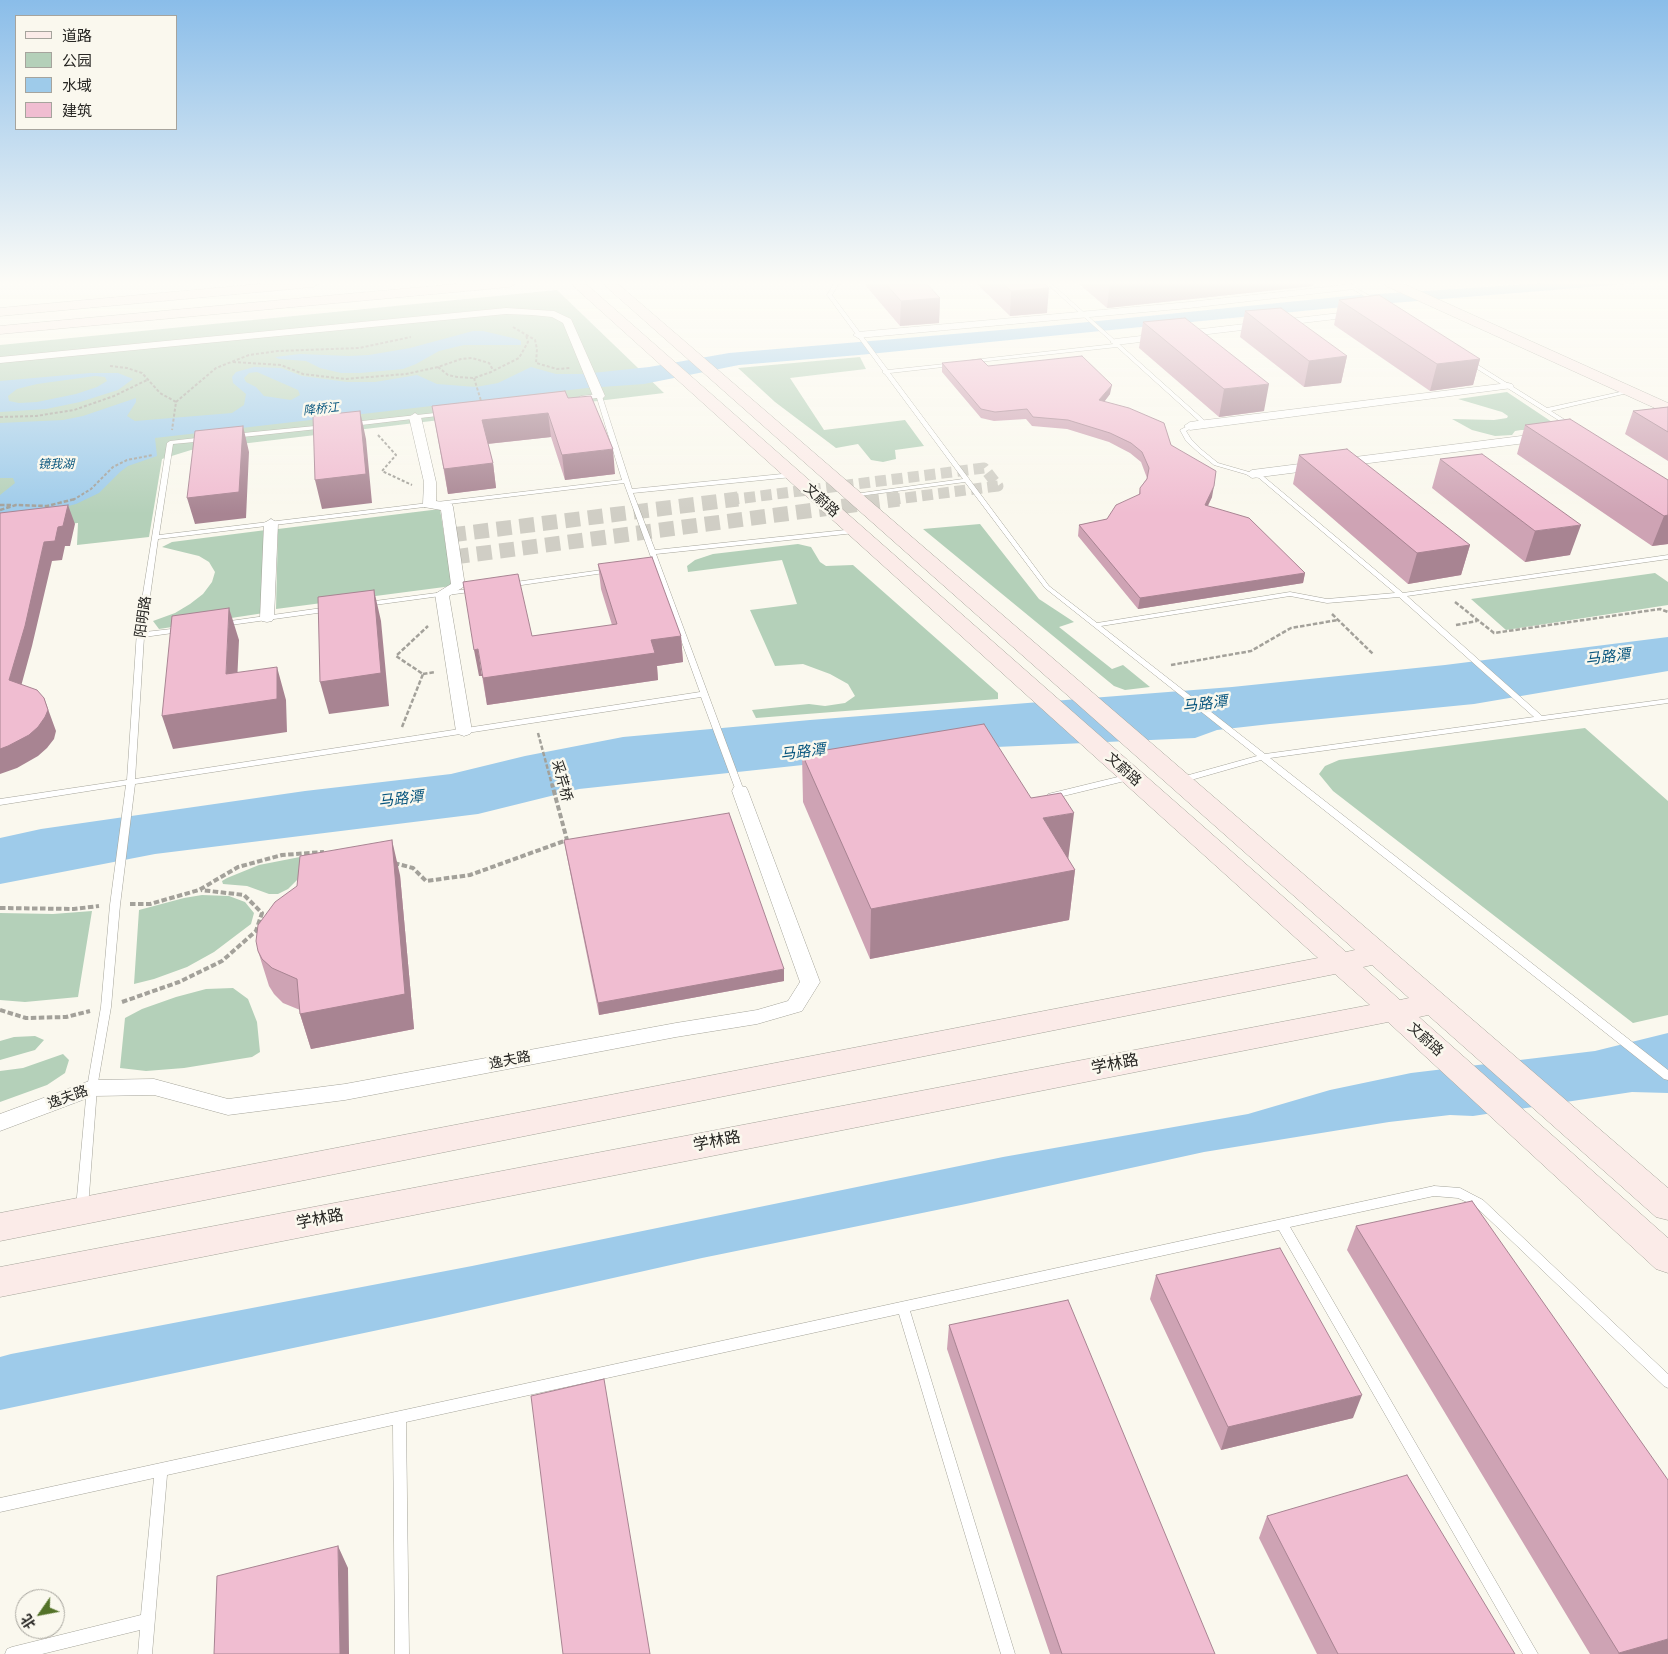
<!DOCTYPE html>
<meta charset="utf-8">
<style>
body{margin:0}
#map{position:relative;width:1668px;height:1654px;overflow:hidden;background:#faf8ee;font-family:"Roboto Condensed","Noto Sans SC",sans-serif}
canvas{display:block}
.legend{position:absolute;left:15px;top:15px;width:162px;height:115px;box-sizing:border-box;background:#faf8ee;border:1px solid #a6a49d;margin:0;padding:6px 9px;list-style:none;font-size:15px;color:#272623}
.legend li{display:flex;align-items:center;gap:10px;height:25px}
.legend b{width:25px;border:1px solid #a6a49d}
.north{position:absolute;left:15px;top:1589px;width:50px;height:50px;box-sizing:border-box;background:#faf8ee;border:1px solid #a6a49d;border-radius:50%;rotate:237deg;font-size:14px;font-weight:700;line-height:20px;text-align:center;color:#272623}
.north::after{content:'';display:block;margin:auto;width:18px;height:22px;background:#537228;clip-path:polygon(50% 0,100% 100%,50% 72%,0 100%)}
</style>
<div id="map">
<canvas width="1668" height="1654"></canvas>
<ul class="legend">
<li><b style="height:6px;background:#fbebe8"></b>道路</li>
<li><b style="height:14px;background:#b4d0b9"></b>公园</li>
<li><b style="height:14px;background:#9ecbea"></b>水域</li>
<li><b style="height:14px;background:#f0bdd1"></b>建筑</li>
</ul>
<div class="north">北</div>
</div>
<script>
const g = document.querySelector('canvas').getContext('2d');
g.lineJoin = 'round';
function fillPath(path, color) {
  g.fillStyle = color;
  g.fill(path, 'evenodd');
}
function toPath(rows) {
  const path = new Path2D();
  for (const r of rows) {
    path.moveTo(r[0], r[1]);
    for (let i = 2; i < r.length; i += 2) path.lineTo(r[i], r[i + 1]);
  }
  return path;
}
function stroke(path, color, width, dash) {
  g.strokeStyle = color;
  g.lineWidth = width;
  g.lineCap = dash ? 'butt' : 'round';
  g.setLineDash(dash || []);
  g.stroke(path);
}
function label(font, color, halo, rows, align = 'center') {
  g.font = font + ' "Roboto Condensed","Noto Sans SC",sans-serif';
  g.lineWidth = 5;
  g.setLineDash([]);
  g.textBaseline = 'middle';
  g.strokeStyle = halo;
  g.fillStyle = color;
  for (const [text, x, y, turn = 0] of rows) {
    g.save();
    g.translate(x, y);
    g.rotate((+turn || 0) * Math.PI / 180);
    g.textAlign = isNaN(turn) ? turn : align;
    if (halo) g.strokeText(text, 0, 0);
    g.fillText(text, 0, 0);
    g.restore();
  }
}
fillPath(toPath([
 [557,290,664,393,191,450,162,459,149,537,77,545,78,523,0,530,0,345],
 [860,357,866,369,790,378,824,430,905,420,924,446,895,450,896,459,883,462,871,460,858,444,836,448,775,402,738,368],
 [1507,392,1564,430,1521,430,1515,431,1512,435,1495,436,1472,430,1452,419,1494,420,1507,418,1508,416,1502,412,1458,399],
 [440,509,452,586,276,609,278,529],
 [980,524,1039,599,1074,622,1059,627,1112,669,1123,665,1150,687,1125,690,1114,686,923,529],
 [266,530,264,613,159,629,153,621,175,613,190,604,203,594,212,582,215,572,209,562,199,556,162,547,172,542],
 [798,544,811,547,820,562,826,566,853,565,998,693,998,699,756,718,752,710,809,704,825,706,845,703,855,696,848,684,830,674,803,664,775,666,750,610,797,604,782,560,688,572,687,566,695,560,713,554],
 [1655,573,1668,582,1668,605,1506,630,1471,599],
 [1585,728,1668,801,1668,1015,1633,1023,1333,791,1319,774,1325,766,1339,760],
 [305,856,301,876,288,889,278,894,269,894,247,886,223,884,222,881,227,878,259,865],
 [202,895,229,896,245,902,254,913,251,924,214,952,187,967,154,979,134,984,139,910,184,898],
 [92,911,78,997,25,1002,0,1000,0,913,53,914],
 [233,988,248,999,257,1022,260,1052,252,1057,184,1068,146,1071,120,1068,125,1018,142,1009,176,997,206,989],
 [35,1036,44,1040,35,1050,0,1060,0,1041,14,1037],
 [63,1054,69,1060,65,1073,47,1085,0,1102,0,1071,23,1068]
]), '#b4d0b9');
fillPath(toPath([
 [1546,283,1639,283,1343,307,859,355,739,365,644,384,587,388,155,438,157,456,128,466,120,472,99,493,76,504,57,509,0,515,0,495,15,483,13,478,0,478,0,423,63,420,83,416,136,398,136,402,127,416,135,421,232,413,244,405,246,394,233,383,232,377,236,372,254,367,281,368,302,376,347,382,375,382,417,375,437,384,476,387,498,383,531,367,556,374,583,374,649,367,729,353,1048,326,1348,296],
 [257,372,298,390,300,395,291,400,264,396,256,387,246,382,244,378,249,373],
 [473,331,483,331,517,339,521,341,521,345,464,345,439,351,416,364,403,369,360,373,341,373,320,368,306,361,279,359,275,357,300,354,349,356,369,355,410,348],
 [90,373,118,373,133,379,118,390,80,402,46,409,0,412,0,381],
 [95,376,105,377,107,381,97,387,76,394,37,402,19,403,9,401,8,396,17,389,37,384],
 [1668,637,1668,671,1474,704,1270,724,1217,730,1195,738,952,749,579,789,478,814,155,854,0,884,0,838,41,829,305,791,451,774,525,756,623,737,810,720,1232,687,1445,665],
 [1668,1033,1668,1093,1632,1092,1473,1116,1450,1115,1389,1122,1204,1152,966,1204,702,1258,435,1318,0,1410,0,1357,11,1354,472,1266,1003,1157,1248,1114,1330,1090,1411,1073,1595,1051]
]), '#9ecbea');
stroke(toPath([
 [728,500,984,468,998,486,889,500]
]), '#d0cec5', 11, [11, 5.5]);
stroke(toPath([
 [451,535,738,499],
 [454,557,899,499]
]), '#d0cec5', 15, [15, 8]);
const lane = toPath([
 [834,283,842,283,838,285,832,295,888,370,954,363,955,364,952,366,890,373,1049,586,1097,623,1290,592,1327,599,1395,593,1259,478,1214,465,1198,452,1186,441,1180,430,1197,421,1199,422,1199,424,1186,431,1191,439,1202,450,1218,463,1263,476,1403,593,1668,555,1668,559,1407,596,1542,716,1668,699,1668,703,1270,758,1668,1070,1668,1080,1664,1079,1261,760,1184,782,1178,782,1177,780,1178,778,1257,756,1045,588,965,482,852,497,852,495,854,494,963,479,885,374,883,373,883,371,827,295,834,283],
 [1290,596,1327,603,1399,597,1534,717,1265,754,1101,626,1290,596],
 [1046,283,1051,283,1204,420,1204,422,1200,422,1117,347,970,363,969,362,972,360,1114,344,1046,283],
 [1343,283,1348,283,1380,302,1375,303,1343,283],
 [1466,360,1470,360,1547,408,1629,390,1632,392,1551,411,1573,425,1573,427,1571,428,1466,362,1466,360],
 [599,394,602,396,632,489,792,473,795,475,792,477,633,493,655,550,855,529,858,531,855,533,656,554,744,791,740,794,736,791,701,697,135,784,120,905,111,1007,97,1088,88,1208,86,1211,82,1213,78,1211,76,1208,87,1088,101,1007,110,905,126,785,0,805,0,799,127,780,137,631,167,443,170,441,205,437,208,439,205,441,173,444,159,535,622,480,597,398,581,400,578,398,581,396,599,394],
 [624,483,700,692,135,779,144,637,180,632,184,630,180,628,145,632,158,539,624,483],
 [444,412,446,413,446,415,353,426,350,424,353,422,444,412],
 [325,425,327,426,327,428,233,438,230,436,233,434,325,425],
 [609,569,612,571,611,572,508,587,504,585,508,583,609,569],
 [475,588,477,589,477,591,367,606,363,604,367,602,475,588],
 [329,607,332,607,332,611,223,626,219,624,223,622,329,607],
 [1130,774,1134,777,1133,779,1051,799,1047,796,1048,794,1130,774],
 [1434,1186,1460,1188,1483,1200,1668,1374,1668,1388,1664,1386,1475,1206,1458,1198,1434,1196,1290,1227,1538,1654,1523,1654,1279,1230,910,1311,1015,1654,1001,1654,899,1314,406,1422,409,1654,395,1654,393,1425,167,1475,152,1654,138,1654,140,1630,42,1654,5,1654,7,1649,12,1647,141,1615,154,1478,0,1512,0,1498,1434,1186]
]);
const street = toPath([
 [1352,284,1355,285,1355,289,1189,308,858,338,853,335,858,332,1189,302,1352,284],
 [506,308,554,311,571,319,605,396,603,398,595,398,593,396,563,323,552,317,532,315,506,314,0,363,0,357,506,308],
 [1357,311,1362,314,1361,316,1115,345,1110,342,1115,339,1357,311],
 [1508,383,1512,384,1514,386,1512,388,1190,430,1184,426,1190,422,1508,383],
 [415,413,421,417,436,482,436,501,452,504,453,507,465,586,449,596,472,731,470,734,464,736,458,734,456,731,435,594,451,584,441,510,424,507,423,504,424,482,409,417,415,413],
 [1545,433,1549,434,1551,437,1549,440,1252,478,1246,474,1252,470,1545,433],
 [271,519,278,523,274,618,272,621,267,622,262,621,260,618,264,523,271,519],
 [740,786,746,787,748,791,820,982,802,1011,757,1024,676,1037,345,1100,228,1115,154,1095,93,1096,0,1131,0,1114,92,1080,154,1079,228,1099,345,1084,676,1023,757,1010,788,1001,800,982,732,791,734,787,740,786]
]);
const secondary = toPath([
 [269,283,320,283,313,287,0,316,0,308,269,283],
 [466,283,517,283,510,287,0,334,0,326,466,283],
 [570,283,585,283,1346,952,1355,950,602,283,617,283,1668,1188,1668,1220,1656,1217,1428,1015,1419,1017,1668,1238,1668,1273,1656,1269,1388,1022,0,1297,0,1267,1370,1005,1335,974,0,1241,0,1213,1318,958,570,283],
 [1372,965,1409,998,1400,1000,1363,967,1372,965],
 [1384,283,1402,283,1668,403,1668,414,1386,286,1384,283]
]);
stroke(lane, '#a5a49a', 1);
stroke(street, '#a5a49a', 1);
stroke(secondary, '#a5a49a', 1);
stroke(toPath([
 [513,327,535,340,537,349,536,363,557,369,570,368],
 [233,362,281,365,303,374,345,379,406,374,438,367,461,359,472,358,489,363,493,370],
 [110,366,127,368,142,373,160,393,176,402,172,430],
 [438,367,448,375,457,377,474,378,491,372,519,358,528,342,526,335],
 [474,378,482,404],
 [176,402,216,368,249,355,278,351,359,348,411,337],
 [0,417,36,416,74,410,114,396,147,380],
 [378,435,396,455,382,471,412,485],
 [73,500,91,489,113,467,127,460,153,455]
]), '#a3a19a', 2, [3, 2]);
stroke(toPath([
 [0,505,13,505],
 [0,510,16,505,47,506,75,499],
 [1455,602,1494,633,1660,609,1668,612],
 [1332,614,1373,654],
 [1456,625,1477,621],
 [1171,665,1251,651,1291,628,1338,620],
 [423,674,435,672],
 [402,727,423,674,396,656,428,626],
 [538,733,552,785]
]), '#a3a19a', 2.5, [4.5, 2]);
stroke(toPath([
 [394,863,413,868,426,881,470,875,567,840,552,784],
 [130,904,150,904,199,890,238,867,282,855,324,852],
 [0,908,74,909,99,906],
 [122,1002,179,982,222,961,256,931,262,913,244,895,201,890],
 [0,1010,26,1018,66,1017,90,1011]
]), '#a3a19a', 4, [5.5, 2.5]);
fillPath(lane, '#fff');
fillPath(street, '#fff');
fillPath(secondary, '#fbebe8');
fillPath(toPath([
 [866,283,926,283,940,298,939,323,900,326,866,286],
 [976,283,1044,283,1047,313,1010,316],
 [1078,283,1313,283,1313,286,1107,308],
 [1339,300,1480,359,1473,385,1430,391,1334,325],
 [1245,311,1347,356,1341,383,1304,387,1240,337],
 [1143,322,1264,411,1219,417,1139,348],
 [942,363,988,366,1110,394,1104,402,1171,445,1212,497,1208,506,1305,573,1303,583,1138,609,1078,536,1079,525,1107,519,1139,494,1140,488,1147,478,1141,462,1130,453,1109,442,1067,429,1032,426,1026,419,994,421,981,418,942,372],
 [568,398,615,474,565,480,551,437,488,444,493,463,496,488,448,494,432,406],
 [1668,407,1668,461,1625,434,1633,411],
 [1525,425,1668,480,1668,544,1652,546,1517,454],
 [1299,455,1470,545,1461,575,1408,584,1293,484],
 [1440,459,1570,555,1525,562,1432,488],
 [598,564,681,636,683,662,657,666,658,680,487,705,482,676,479,676,532,636,612,625,601,589],
 [802,754,1068,859,1075,870,1069,920,870,959,803,802],
 [564,840,784,981,599,1015,566,852],
 [400,875,414,1029,311,1049,300,1014,300,1010,283,1003,274,994,269,986,258,951],
 [1356,1226,1668,1654,1590,1654,1347,1250],
 [1156,1275,1353,1418,1221,1450,1150,1299],
 [949,1325,1215,1654,1050,1654,947,1349],
 [1267,1516,1515,1654,1317,1654,1259,1538]
]), '#cea3b4');
fillPath(toPath([
 [1110,283,1313,283,1313,286,1107,308],
 [1049,288,1047,313,1010,316,1011,291],
 [940,298,939,323,900,326,901,301],
 [1347,356,1341,383,1304,387,1309,361],
 [1480,359,1473,385,1430,391,1437,364],
 [1269,384,1264,411,1219,417,1224,389],
 [1112,385,1110,394,1098,410,1099,400],
 [360,411,366,439,372,503,322,509,315,480],
 [548,413,551,437,486,444,482,420],
 [243,426,249,452,246,518,195,524,187,498],
 [613,449,615,474,565,480,562,455],
 [493,463,496,488,448,494,444,469],
 [1214,486,1212,497,1203,515,1205,505],
 [68,505,75,524,70,546,65,546,62,560,52,561,32,646,17,701,9,680,44,542],
 [1668,515,1668,544,1652,546,1664,516],
 [1581,525,1570,555,1525,562,1535,531],
 [1470,545,1461,575,1408,584,1417,553],
 [1305,573,1303,583,1138,609,1140,598],
 [374,590,381,621,389,706,329,714,320,682],
 [229,608,239,640,236,705,277,667,286,700,287,732,173,749,162,716,226,674],
 [681,636,683,662,657,666,658,680,487,705,483,678,651,640],
 [478,649,482,676,479,676,474,650],
 [44,698,56,731,54,739,47,748,38,756,17,768,0,774,0,749],
 [1074,813,1068,861,1043,818],
 [392,840,400,875,414,1029,311,1049,300,1014],
 [1075,870,1069,920,870,959,871,909],
 [784,969,784,981,599,1015,598,1003],
 [1362,1395,1353,1418,1221,1450,1228,1427],
 [338,1546,348,1568,349,1654,340,1654],
 [1668,1639,1668,1654,1618,1654,1619,1653]
]), '#a88492');
const building = toPath([
 [885,283,926,283,940,298,901,301,885,283],
 [1002,283,1044,283,1049,288,1011,291,1002,283],
 [1379,295,1480,359,1437,364,1339,300,1379,295],
 [1281,308,1347,356,1309,361,1245,311,1281,308],
 [1185,318,1269,384,1224,389,1143,322,1185,318],
 [1082,356,1112,385,1099,400,1129,408,1164,423,1171,445,1216,471,1214,486,1205,505,1249,518,1305,573,1140,598,1079,525,1107,519,1116,505,1140,494,1140,488,1147,479,1149,468,1142,452,1131,443,1110,433,1068,420,1033,417,1027,409,995,412,981,409,942,363,981,359,988,366,1082,356],
 [565,391,568,398,591,396,613,449,562,455,548,413,482,420,493,463,444,469,432,406,565,391],
 [1668,407,1668,432,1633,411,1668,407],
 [360,411,366,474,315,480,313,416,360,411],
 [1570,419,1668,480,1668,515,1664,516,1525,425,1570,419],
 [243,426,239,492,187,498,195,431,243,426],
 [1347,449,1470,545,1417,553,1299,455,1347,449],
 [1482,454,1581,525,1535,531,1440,459,1482,454],
 [68,505,63,526,58,527,55,541,44,542,25,626,9,680,37,690,44,698,48,710,45,717,38,727,29,735,8,746,0,749,0,513,68,505],
 [652,557,681,636,651,640,655,653,483,678,478,649,474,650,463,582,518,574,532,636,617,624,598,564,652,557],
 [374,590,381,673,320,682,318,597,374,590],
 [229,608,226,674,277,667,277,699,162,716,172,616,229,608],
 [984,724,1031,798,1061,793,1074,813,1043,818,1075,870,871,909,802,754,984,724],
 [729,813,784,969,598,1003,564,840,729,813],
 [392,840,405,994,300,1014,297,979,272,968,262,959,258,951,256,941,258,925,275,902,297,886,300,856,392,840],
 [1472,1201,1668,1480,1668,1639,1619,1653,1356,1226,1472,1201],
 [1280,1248,1362,1395,1228,1427,1156,1275,1280,1248],
 [1068,1300,1215,1654,1062,1654,949,1325,1068,1300],
 [604,1379,650,1654,563,1654,531,1396,604,1379],
 [1407,1475,1515,1654,1338,1654,1267,1516,1407,1475],
 [338,1546,340,1654,214,1654,217,1576,338,1546]
]);
fillPath(building, '#f0bdd1');
stroke(building, '#a88492', 1);
const sky = g.createLinearGradient(0, 0, 0, 514);
sky.addColorStop(0, '#8abde9');
sky.addColorStop(0.55, '#fdfcf7');
sky.addColorStop(1, '#fdfcf700');
g.fillStyle = sky;
g.fillRect(0, 0, 1668, 514);
label('italic 12px', '#08567e', '#faf8ee', [
 ["降桥江",321,410,-6],
 ["镜我湖",56,465]
]);
label('14px', '#272623', '#faf8ee', [
 ["文蔚路",821,501,42],
 ["阳明路",144,617,-82],
 ["文蔚路",1123,770,42],
 ["采芹桥",561,781,75],
 ["文蔚路",1425,1040,42],
 ["逸夫路",510,1061,-11],
 ["逸夫路",68,1098,-20]
]);
label('italic 15px', '#08567e', '#faf8ee', [
 ["马路潭",1608,658,-7],
 ["马路潭",1205,705,-7],
 ["马路潭",803,753,-7],
 ["马路潭",401,800,-7]
]);
label('16px', '#272623', '#faf8ee', [
 ["学林路",1115,1065,-11],
 ["学林路",717,1142,-11],
 ["学林路",320,1220,-11]
]);
</script>
